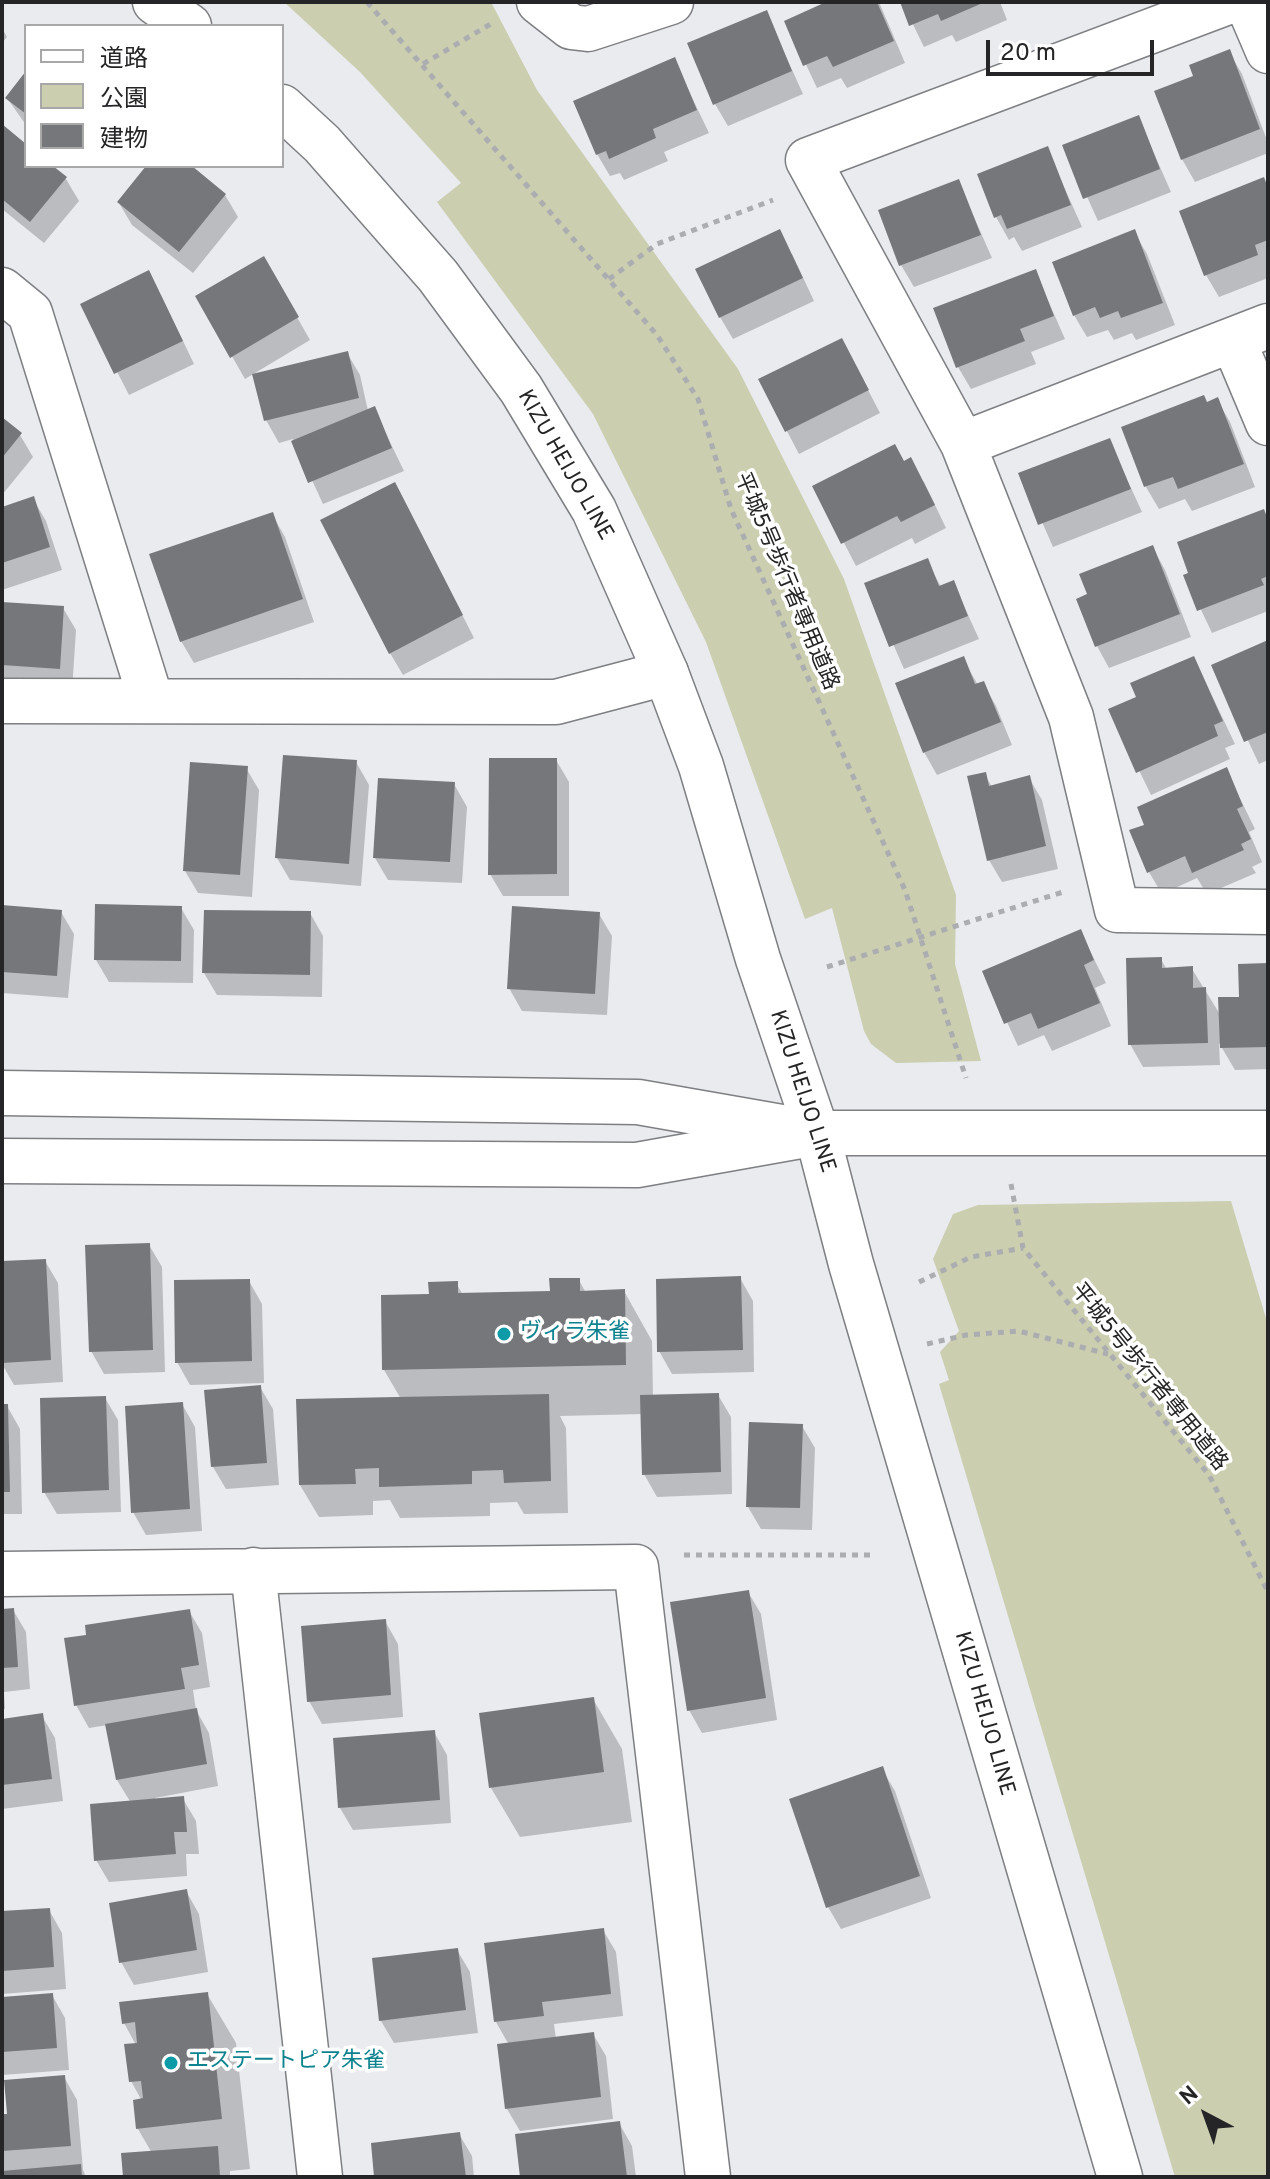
<!DOCTYPE html>
<meta charset="utf-8">
<style>
body{margin:0}
#map{position:relative;width:1270px;height:2179px;overflow:hidden;background:#e9ebef;font-family:Overpass,"Noto Sans JP",sans-serif}
canvas{display:block}
.frame{position:absolute;inset:0;border:4px solid #252527;pointer-events:none}
.legend{position:absolute;left:24px;top:24px;width:260px;height:144px;box-sizing:border-box;background:#fff;border:2px solid #a8a8a9;margin:0;padding:10px 14px;list-style:none;font-size:24px;color:#252527}
.legend li{display:flex;align-items:center;gap:16px;height:40px}
.legend b{width:40px;border:2px solid #a8a8a9}
.north{position:absolute;left:1166px;top:2075px;width:80px;height:80px;-webkit-text-stroke:6px #fff;paint-order:stroke;rotate:319deg;font-size:22px;font-weight:700;line-height:32px;text-align:center;color:#252527}
.north::after{content:'';display:block;margin:auto;width:28px;height:36px;background:#252527;clip-path:polygon(50% 0,100% 100%,50% 72%,0 100%)}
.scale{position:absolute;left:986px;top:40px;width:168px;height:36px;box-sizing:border-box;border:4px solid #252527;border-top:0;padding-left:10px;font-size:24px;line-height:28px;white-space:nowrap;color:#252527;-webkit-text-stroke:6px #fff;paint-order:stroke}
</style>
<div id="map">
<canvas width="1270" height="2179"></canvas>
<div class="frame"></div>
<ul class="legend">
<li><b style="height:10px;background:#fff"></b>道路</li>
<li><b style="height:22px;background:#cbceaf"></b>公園</li>
<li><b style="height:22px;background:#76777b"></b>建物</li>
</ul>
<div class="north">N</div>
<div class="scale">20 m</div>
</div>
<script>
const g = document.querySelector('canvas').getContext('2d');
g.lineJoin = 'round';
function fillPath(path, color) {
  g.fillStyle = color;
  g.fill(path, 'evenodd');
}
function toPath(rows) {
  const path = new Path2D();
  for (const r of rows) {
    path.moveTo(r[0], r[1]);
    for (let i = 2; i < r.length; i += 2) path.lineTo(r[i], r[i + 1]);
  }
  return path;
}
function stroke(path, color, width, dash) {
  g.strokeStyle = color;
  g.lineWidth = width;
  g.lineCap = dash ? 'butt' : 'round';
  g.setLineDash(dash || []);
  g.stroke(path);
}
function label(font, color, halo, rows, align = 'center') {
  g.font = font + ' Overpass,"Noto Sans JP",sans-serif';
  g.lineWidth = 7;
  g.setLineDash([]);
  g.textBaseline = 'middle';
  g.strokeStyle = halo;
  g.fillStyle = color;
  for (const [text, x, y, turn = 0] of rows) {
    g.save();
    g.translate(x, y);
    g.rotate((+turn || 0) * Math.PI / 180);
    g.textAlign = isNaN(turn) ? turn : align;
    if (halo) g.strokeText(text, 0, 0);
    g.fillText(text, 0, 0);
    g.restore();
  }
}
fillPath(toPath([
 [284,2,491,2,537,90,738,369,844,579,956,895,955,964,981,1061,896,1063,871,1044,864,1031,832,908,805,919,706,642,593,414,437,202,461,183,360,72],
 [1231,1201,1268,1325,1268,2177,1175,2177,939,1384,949,1380,940,1352,959,1331,933,1259,953,1214,978,1205]
]), '#cbceaf');
fillPath(toPath([
 [828,2,879,2,905,63,847,88,841,78,817,88,786,22],
 [902,2,1000,2,1007,20,956,42,952,35,924,47],
 [766,12,803,94,728,126,715,104],
 [2,28,7,37,2,43],
 [1229,52,1242,74,1268,143,1268,153,1195,182,1182,159,1196,77],
 [674,60,709,133,664,152,668,161,624,180,620,173,610,176,597,154],
 [26,74,26,125,7,98],
 [1138,117,1171,192,1098,221,1064,146],
 [2,127,26,146,26,166,50,166,66,179,79,201,44,243,2,209],
 [1047,149,1082,227,1022,251,1014,237,1009,240,996,217,979,175],
 [149,166,188,166,225,195,238,217,193,273,132,225,119,203],
 [958,181,992,258,914,287,901,265],
 [1268,188,1268,278,1219,297,1206,275],
 [1134,232,1147,254,1175,325,1136,340,1132,333,1114,340,1108,330,1087,337,1074,315],
 [792,254,814,301,733,339,720,317],
 [264,259,310,340,245,379,198,297],
 [1035,271,1065,339,1031,352,1036,364,971,389,958,367],
 [161,295,194,364,129,395,83,305],
 [347,353,360,375,368,411,374,409,404,471,323,504,293,439,279,443,266,420],
 [854,363,880,413,799,454,760,380],
 [1217,400,1230,422,1255,487,1192,511,1185,499,1159,509,1146,487,1124,428],
 [2,420,20,435,33,457,2,495],
 [1109,440,1142,512,1053,547,1021,474],
 [904,464,924,482,946,528,915,544,912,538,856,566,815,487],
 [33,499,46,521,62,570,2,590,2,509],
 [407,506,474,638,403,675,390,653],
 [1263,511,1268,520,1268,611,1212,633,1185,576],
 [272,514,285,537,314,622,194,663,181,641],
 [1153,548,1165,570,1191,637,1109,668,1097,646,1090,595],
 [927,561,941,587,953,582,979,639,904,669,867,584],
 [2,604,63,608,76,630,72,691,2,686],
 [1268,642,1268,760,1259,764,1213,666],
 [1194,658,1235,744,1225,748,1230,759,1151,795,1110,710,1139,698],
 [963,659,978,685,983,683,996,706,1012,745,937,775,924,752],
 [556,760,569,782,569,896,503,896,490,874],
 [356,762,369,785,361,886,290,880,277,858],
 [246,768,259,790,252,897,198,893,185,871],
 [1226,770,1255,829,1249,832,1262,862,1252,867,1256,873,1207,894,1197,878,1162,894,1149,872,1146,826],
 [985,775,992,787,1029,778,1042,800,1058,869,1002,882,989,860],
 [454,784,467,807,462,883,388,880,375,858],
 [2,907,61,912,74,934,68,998,2,993],
 [181,908,194,930,193,983,109,982,96,960],
 [310,913,323,936,322,997,217,995,204,973],
 [599,914,612,936,607,1015,522,1011,509,988],
 [1080,931,1106,983,1095,988,1111,1026,1052,1051,1044,1035,1018,1046,984,972],
 [1161,959,1167,970,1192,969,1221,1016,1241,998,1268,965,1268,1069,1235,1070,1219,1043,1220,1065,1143,1067,1130,1044],
 [149,1245,162,1267,165,1372,104,1374,91,1351],
 [45,1261,58,1283,63,1382,14,1385,2,1364,2,1263],
 [740,1278,753,1301,754,1372,672,1374,659,1351],
 [579,1280,586,1293,624,1291,652,1341,653,1397,718,1395,731,1417,732,1494,657,1497,644,1474,643,1414,560,1416,566,1428,568,1513,524,1514,517,1502,490,1503,490,1516,400,1518,390,1500,373,1501,373,1515,319,1517,300,1485,401,1399,384,1370,431,1296,456,1283,463,1295,552,1293],
 [249,1281,262,1304,264,1383,190,1385,177,1362],
 [260,1387,273,1409,279,1485,226,1489,213,1467],
 [105,1398,118,1420,121,1512,57,1514,44,1492],
 [182,1404,195,1427,202,1531,146,1535,133,1512],
 [2,1406,7,1406,20,1429,22,1514,2,1514],
 [802,1426,815,1448,812,1530,761,1529,748,1507],
 [748,1592,761,1614,777,1720,702,1733,689,1710],
 [13,1610,26,1632,30,1689,4,1692,5,1709,2,1709,2,1611],
 [189,1611,202,1633,210,1687,193,1690,196,1710,209,1733,218,1786,155,1798,155,1801,183,1799,196,1821,199,1854,186,1854,187,1876,109,1882,96,1860,131,1803,117,1780,108,1725,89,1728,76,1705],
 [385,1621,398,1644,403,1717,322,1724,309,1701],
 [593,1699,622,1749,632,1822,520,1837,491,1788],
 [42,1716,55,1738,63,1801,2,1809,2,1721],
 [434,1732,447,1755,451,1823,353,1830,340,1808],
 [882,1769,895,1791,931,1898,841,1929,828,1907],
 [186,1891,199,1914,208,1972,134,1985,121,1962],
 [49,1910,62,1933,66,1989,2,1994,2,1913],
 [603,1930,616,1952,623,2016,554,2024,556,2039,593,2034,606,2056,613,2119,520,2131,507,2109,509,2045,496,2022],
 [457,1950,470,1972,478,2033,394,2043,381,2021,375,1960],
 [207,1994,236,2043,250,2169,230,2171,230,2177,125,2177,152,2153,138,2129,142,2101,131,2081,136,2045,124,2023],
 [52,1995,65,2018,69,2070,2,2075,2,1999],
 [64,2077,77,2100,83,2170,86,2177,2,2177,2,2116,9,2116],
 [619,2123,632,2146,636,2177,522,2177],
 [459,2134,472,2156,474,2177,376,2177]
]), '#0003');
fillPath(toPath([
 [826,2,877,2,894,41,833,67,827,56,803,66,784,21],
 [900,2,985,2,941,21,938,14,909,26],
 [767,10,792,71,713,105,687,43],
 [1230,49,1260,129,1181,160,1154,91,1193,76,1189,65],
 [675,57,697,110,653,129,656,138,609,159,606,151,596,155,573,101],
 [26,71,26,114,5,98],
 [1139,115,1160,169,1083,199,1062,145],
 [2,124,26,144,26,166,53,166,67,177,30,222,2,199],
 [1048,146,1071,205,1007,229,1001,215,994,218,977,174],
 [146,166,192,166,226,194,179,252,117,202],
 [1264,177,1268,188,1268,240,1255,245,1258,255,1204,276,1179,211],
 [959,179,981,235,899,266,878,210],
 [780,229,803,278,719,318,695,269],
 [1135,229,1163,303,1121,318,1118,311,1100,318,1095,307,1073,316,1052,262],
 [264,256,299,317,230,358,195,296],
 [1036,269,1054,316,1020,329,1025,341,956,368,933,308],
 [149,270,183,341,114,374,80,304],
 [842,338,869,390,785,432,758,379],
 [348,351,359,398,264,421,252,374],
 [1204,395,1207,402,1218,397,1244,464,1178,489,1173,477,1144,487,1121,427],
 [375,406,392,448,308,483,291,441],
 [2,417,22,433,2,458],
 [1110,438,1131,489,1038,525,1018,473],
 [895,444,904,461,911,457,935,505,901,522,897,516,841,544,812,486],
 [395,482,463,615,389,654,320,520],
 [34,496,50,547,2,563,2,507],
 [1264,509,1268,520,1268,576,1261,579,1264,585,1197,611,1183,575,1188,573,1177,542],
 [273,512,303,599,180,642,149,554],
 [1153,545,1180,614,1095,647,1076,599,1087,594,1079,574],
 [928,558,939,586,954,580,968,616,889,647,864,583],
 [2,602,64,606,60,669,2,665],
 [1268,640,1268,732,1244,742,1211,665],
 [964,656,975,684,984,681,1001,722,923,753,895,683],
 [1194,656,1223,721,1214,725,1218,736,1136,773,1108,709,1136,697,1130,683],
 [283,755,357,760,349,864,275,858],
 [489,758,557,758,557,874,488,875],
 [190,762,248,766,240,875,183,871],
 [1227,767,1243,806,1237,809,1251,839,1241,844,1244,850,1192,873,1185,856,1147,873,1129,830,1144,825,1137,807],
 [986,772,989,786,1030,775,1046,846,987,861,967,776],
 [378,778,455,782,450,862,373,858],
 [95,904,182,906,181,961,94,960],
 [2,905,62,910,57,976,2,972],
 [512,906,600,912,595,994,507,989],
 [204,910,311,911,310,975,202,973],
 [1081,929,1094,960,1084,965,1100,1003,1038,1029,1031,1013,1004,1024,982,971],
 [1162,957,1162,968,1193,966,1193,988,1206,987,1208,1043,1128,1045,1126,958],
 [1268,963,1268,1047,1220,1048,1218,997,1239,997,1238,964],
 [150,1243,153,1350,89,1352,85,1245],
 [46,1259,51,1360,2,1363,2,1261],
 [741,1276,743,1350,657,1352,656,1279],
 [549,1278,580,1278,580,1291,625,1289,626,1365,382,1370,381,1295,429,1294,428,1282,458,1281,458,1293,550,1291],
 [250,1279,252,1361,175,1363,174,1280],
 [261,1385,267,1463,211,1467,204,1390],
 [719,1393,721,1472,642,1475,640,1395],
 [549,1394,551,1481,504,1483,503,1470,472,1471,472,1484,379,1487,379,1468,355,1469,356,1484,299,1485,296,1399],
 [106,1396,109,1490,42,1493,40,1398],
 [183,1402,190,1509,131,1513,125,1406],
 [2,1404,8,1404,10,1492,2,1492],
 [749,1422,803,1424,800,1508,746,1507],
 [749,1590,766,1698,687,1711,670,1602],
 [14,1608,18,1667,2,1668,2,1609],
 [190,1609,199,1665,181,1668,185,1689,74,1706,64,1638,86,1635,85,1625],
 [386,1619,391,1695,307,1702,301,1626],
 [594,1697,604,1772,489,1788,479,1713],
 [197,1708,207,1764,116,1780,105,1724],
 [43,1713,52,1779,2,1785,2,1719],
 [435,1730,440,1800,338,1808,333,1738],
 [883,1766,920,1876,826,1908,789,1799],
 [184,1796,187,1832,174,1832,176,1854,94,1861,90,1804],
 [187,1889,197,1950,119,1963,109,1903],
 [50,1908,54,1967,2,1971,2,1911],
 [604,1928,611,1994,542,2002,544,2016,494,2022,484,1943],
 [458,1948,466,2010,379,2021,372,1958],
 [208,1992,222,2119,136,2129,133,2100,143,2098,141,2081,129,2082,124,2044,137,2043,135,2022,122,2024,119,2002],
 [53,1993,57,2048,2,2052,2,1997],
 [594,2032,601,2097,505,2109,497,2044],
 [65,2075,71,2146,2,2151,2,2114,7,2114,4,2080],
 [620,2121,627,2177,520,2177,515,2134],
 [460,2132,466,2177,374,2177,371,2143],
 [218,2146,220,2177,123,2177,121,2153],
 [81,2164,82,2177,2,2177,2,2171]
]), '#76777b');
const minor = toPath([
 [539,2,571,27,588,29,671,2],
 [1228,2,808,160,963,444,1071,717,1117,910,1268,912],
 [1247,2,1268,51],
 [2,290,30,313,151,700],
 [1233,340,1268,423],
 [963,444,1268,326],
 [2,701,556,702,666,673],
 [2,1093,638,1102,787,1128],
 [2,1161,637,1165,817,1133,1268,1133],
 [253,1570,320,2177],
 [2,1574,636,1567,708,2177]
]);
const major = toPath([
 [155,2,189,26],
 [282,107,322,144,438,276,521,389,594,510,666,673,701,766,758,959,817,1133,851,1264,1120,2177]
]);
stroke(minor, '#7e7f83', 47);
stroke(major, '#7e7f83', 47);
stroke(toPath([
 [367,2,657,335,698,399,731,509,905,890,966,1078],
 [423,64,494,22],
 [609,279,657,244,773,200],
 [827,967,1063,892],
 [1011,1184,1023,1248,1209,1475,1268,1592],
 [919,1282,971,1257,1023,1248],
 [927,1344,966,1335,1019,1331,1108,1354],
 [684,1555,875,1555]
]), '#abadb0', 5, [6, 6]);
stroke(minor, '#fff', 44);
stroke(major, '#fff', 44);
for (const [x, y, r, color] of [
 [504,1334,8,"#0f9aa8"],
 [171,2063,8,"#0f9aa8"]
]) {
  const dot = new Path2D();
  dot.arc(x, y, r, 0, 2 * Math.PI);
  g.fillStyle = color;
  g.fill(dot);
  stroke(dot, '#fff', 3);
}
label('22px', '#252527', '#fff', [
 ["KIZU HEIJO LINE",564,466,60],
 ["平城5号歩行者専用道路",785,582,67],
 ["KIZU HEIJO LINE",801,1092,72],
 ["平城5号歩行者専用道路",1148,1378,51],
 ["KIZU HEIJO LINE",983,1714,74]
]);
label('22px', '#0d838f', '#fff', [
 ["ヴィラ朱雀",520,1334],
 ["エステートピア朱雀",187,2063]
], 'left');
</script>
